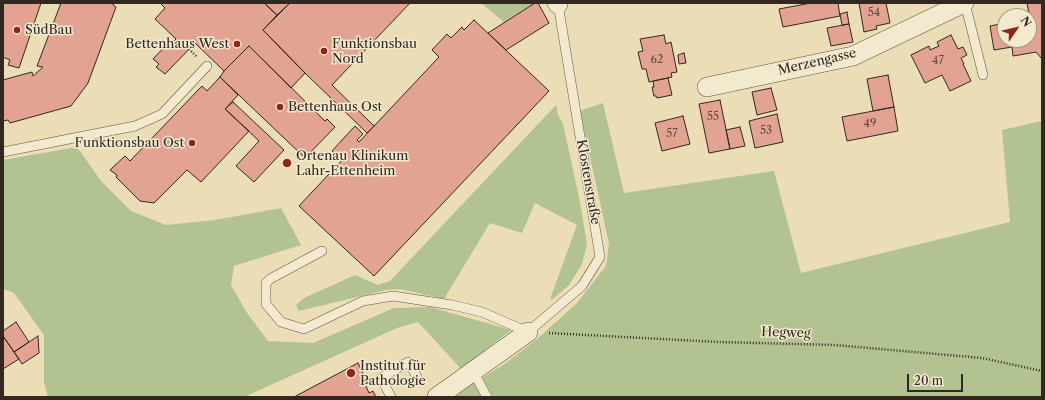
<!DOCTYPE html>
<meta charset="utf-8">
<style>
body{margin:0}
#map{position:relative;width:1045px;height:400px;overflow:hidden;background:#ebddb5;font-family:"Libre Caslon Text",serif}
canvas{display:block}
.frame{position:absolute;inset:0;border:4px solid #332722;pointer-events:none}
.north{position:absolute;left:997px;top:8px;width:40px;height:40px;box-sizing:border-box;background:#f2e9cf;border:1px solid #a69b8a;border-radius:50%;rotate:55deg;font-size:11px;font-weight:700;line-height:16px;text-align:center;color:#332722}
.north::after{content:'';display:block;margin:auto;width:14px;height:18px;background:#8f2418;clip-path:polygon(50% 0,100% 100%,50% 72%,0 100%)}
.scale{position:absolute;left:907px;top:374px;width:56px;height:18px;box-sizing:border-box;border:2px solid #332722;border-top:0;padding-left:5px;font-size:12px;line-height:14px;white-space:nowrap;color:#332722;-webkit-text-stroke:3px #f2e9cf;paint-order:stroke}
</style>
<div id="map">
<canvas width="1045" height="400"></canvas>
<div class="frame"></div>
<div class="north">N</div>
<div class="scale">20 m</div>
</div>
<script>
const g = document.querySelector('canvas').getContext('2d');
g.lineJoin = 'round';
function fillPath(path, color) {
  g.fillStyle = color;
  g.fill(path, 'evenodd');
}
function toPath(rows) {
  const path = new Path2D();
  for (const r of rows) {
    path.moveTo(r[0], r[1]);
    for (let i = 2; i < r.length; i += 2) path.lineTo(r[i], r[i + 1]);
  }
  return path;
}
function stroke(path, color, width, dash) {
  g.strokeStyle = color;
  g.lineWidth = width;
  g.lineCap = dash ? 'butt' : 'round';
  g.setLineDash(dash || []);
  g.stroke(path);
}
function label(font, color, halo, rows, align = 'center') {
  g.font = font + ' "Libre Caslon Text",serif';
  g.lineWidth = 3;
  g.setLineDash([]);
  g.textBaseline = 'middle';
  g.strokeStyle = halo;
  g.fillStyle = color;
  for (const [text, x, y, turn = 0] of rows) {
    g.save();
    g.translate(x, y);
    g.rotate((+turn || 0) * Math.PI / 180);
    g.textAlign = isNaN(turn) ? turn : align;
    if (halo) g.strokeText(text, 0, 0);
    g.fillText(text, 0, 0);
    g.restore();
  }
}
fillPath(toPath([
 [481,3,535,3,504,22],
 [603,103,624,193,774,171,801,273,1010,222,1002,130,1042,121,1042,397,451,397,503,365,537,339,576,304,606,266,609,244,580,111],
 [556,105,558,115,563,124,580,202,587,244,582,264,569,285,553,299,550,299,577,225,535,203,522,233,490,223,444,299,400,289,386,290,299,311,296,305,304,298,355,275,378,285,390,281],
 [77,147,101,181,131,211,166,225,215,220,281,208,301,245,234,266,231,285,247,313,268,341,313,343,394,308,430,307,511,330,461,369,418,322,397,328,244,397,48,397,44,382,44,335,14,293,3,289,3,160]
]), '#b3c291');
const building = toPath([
 [3,3,41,3,19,68,8,65,10,60,3,57,3,3],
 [61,3,113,3,113,5,116,7,88,83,71,106,10,123,8,120,3,121,3,80,32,72,33,76,43,67,37,66,61,3],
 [160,3,264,3,277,15,263,30,305,73,291,88,249,46,224,71,195,43,165,74,156,67,159,64,153,59,170,41,172,43,176,39,155,19,165,8,160,3],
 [264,3,290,3,277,15,264,3],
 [290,3,410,3,332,85,374,126,367,133,305,73,263,30,290,3],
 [535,3,538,3,549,23,506,50,488,33,535,3],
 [811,3,838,3,840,16,783,27,779,9,811,3],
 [859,3,886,3,890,23,876,26,877,29,864,32,859,3],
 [1027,3,1042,3,1042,59,1036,52,1013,56,1012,47,994,50,990,26,1005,23,1005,40,1029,40,1030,19,1027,3],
 [847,12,849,24,842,25,840,14,847,12],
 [474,20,549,91,374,276,299,206,344,158,342,156,339,159,332,151,355,126,363,134,357,140,359,142,439,57,432,50,447,34,451,38,462,27,464,30,474,20],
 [849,24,853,42,831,46,827,28,849,24],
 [664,35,666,44,671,42,677,72,671,73,672,77,649,82,646,69,642,69,638,52,643,51,640,39,664,35],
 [951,35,958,49,963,47,967,55,961,58,964,64,963,64,971,81,950,91,942,75,925,83,911,55,929,46,930,50,939,46,937,42,951,35],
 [249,46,325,121,327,119,335,127,305,158,220,77,224,71,249,46],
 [684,53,686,63,679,64,678,55,684,53],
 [888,75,894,107,873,111,867,79,888,75],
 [220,77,238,95,225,109,249,131,201,182,187,170,154,203,140,201,116,177,117,175,110,170,125,156,130,161,202,86,207,91,220,77],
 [668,78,672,95,657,98,656,96,654,96,652,87,654,87,653,81,668,78],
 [771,88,777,110,757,115,752,92,771,88],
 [720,100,730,149,709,153,699,104,720,100],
 [233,102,284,150,254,182,236,166,259,141,225,109,233,102],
 [894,107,898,131,847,141,842,117,894,107],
 [777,114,783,142,755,148,749,121,777,114],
 [683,116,690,144,662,151,655,123,683,116],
 [740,127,745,146,730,149,726,130,740,127],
 [16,322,29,342,14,352,3,336,3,331,16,322],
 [3,336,19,359,3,369,3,336],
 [38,336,39,353,22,364,14,352,38,336],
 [358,363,368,383,365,384,369,393,373,391,376,397,294,397,358,363]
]);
fillPath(building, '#e2a393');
stroke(building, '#332722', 1);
const service = toPath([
 [965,3,983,75],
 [3,152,135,126,162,114,207,66],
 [322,251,270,279,266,283,266,304,281,322,304,329,363,301,393,296,452,305,482,312,528,332,582,286,600,257,558,4],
 [473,371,487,397],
 [391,397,381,378,408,362,417,377]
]);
const minor = toPath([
 [557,3,558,4],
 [707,87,853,56,964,3],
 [437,397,528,332]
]);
stroke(service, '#615447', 10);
stroke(minor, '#615447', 20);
stroke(toPath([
 [189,49,197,57],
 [549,333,718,342,835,345,982,358,1042,371]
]), '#332722', 2.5, [1, 2]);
stroke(service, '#f2e9cf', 9);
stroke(minor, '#f2e9cf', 19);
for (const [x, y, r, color] of [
 [17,30,4,"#8f2418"],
 [237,44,4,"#8f2418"],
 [324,51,4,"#8f2418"],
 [280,107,4,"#8f2418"],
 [192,143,4,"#8f2418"],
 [287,163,5,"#8f2418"],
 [351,373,5,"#8f2418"]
]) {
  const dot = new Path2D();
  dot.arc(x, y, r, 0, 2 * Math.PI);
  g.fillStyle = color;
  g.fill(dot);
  stroke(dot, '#f2e9cf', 1.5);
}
label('11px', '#5f463e', null, [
 ["54",874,13],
 ["62",657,60],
 ["47",938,61],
 ["55",713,117],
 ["49",870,124],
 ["53",766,131],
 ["57",672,134]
]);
label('13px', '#332722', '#f2e9cf', [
 ["SüdBau",25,30],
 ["Bettenhaus West",229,44,"right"],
 ["Funktionsbau",332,44],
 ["Nord",332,59],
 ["Bettenhaus Ost",288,107],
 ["Funktionsbau Ost",184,143,"right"],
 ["Ortenau Klinikum",296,156],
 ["Lahr-Ettenheim",296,171],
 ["Institut für",360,366],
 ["Pathologie",360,381]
], 'left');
label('13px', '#332722', '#f2e9cf', [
 ["Merzengasse",817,62,-13],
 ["Klostenstraße",588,182,80],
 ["Hegweg",786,333,2]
]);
</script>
